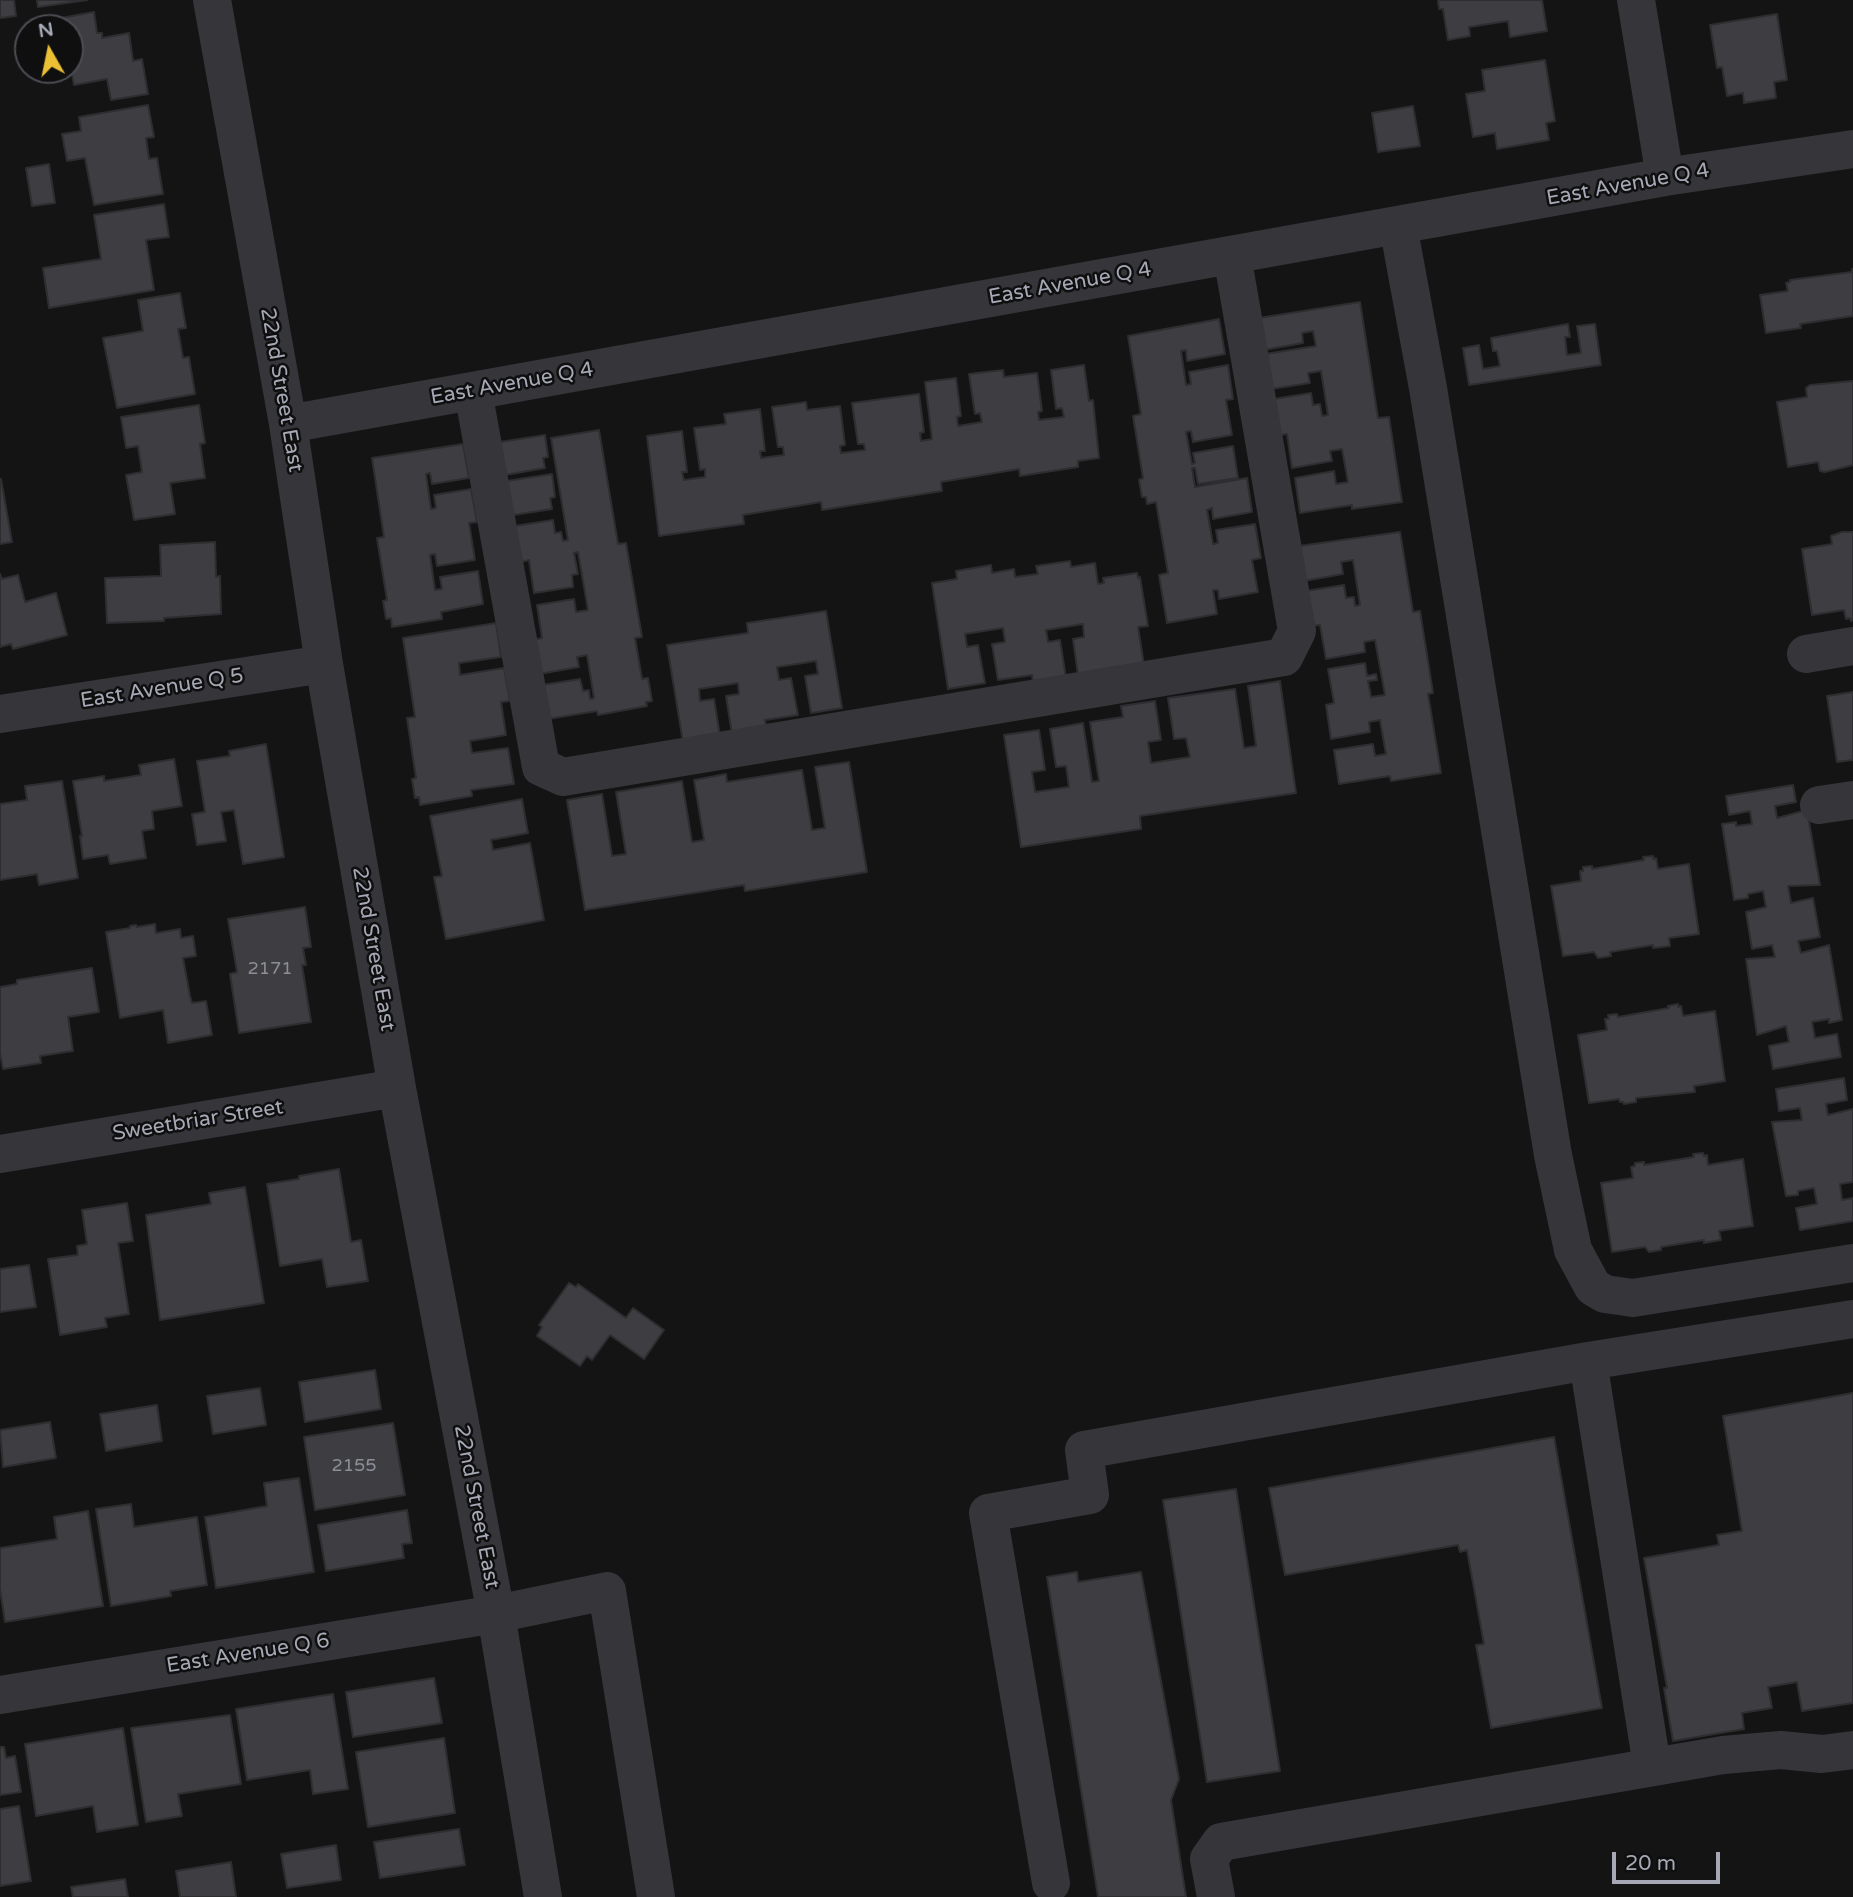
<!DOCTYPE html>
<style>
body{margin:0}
#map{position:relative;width:1853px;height:1897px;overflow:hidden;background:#141415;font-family:"Varela Round",sans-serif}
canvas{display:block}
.north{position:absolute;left:14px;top:14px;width:70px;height:70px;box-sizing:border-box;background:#0f0f10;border:2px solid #4b4d52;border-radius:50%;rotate:351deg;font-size:19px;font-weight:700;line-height:28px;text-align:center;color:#a6a9b5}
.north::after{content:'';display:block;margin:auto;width:24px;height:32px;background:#ecc035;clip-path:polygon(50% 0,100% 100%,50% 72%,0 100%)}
.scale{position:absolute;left:1612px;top:1852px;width:108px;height:32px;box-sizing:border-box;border:4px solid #a6a9b5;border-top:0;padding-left:9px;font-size:21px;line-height:24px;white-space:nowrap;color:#a6a9b5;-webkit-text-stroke:5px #0f0f10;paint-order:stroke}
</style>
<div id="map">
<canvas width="1853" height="1897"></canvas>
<div class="north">N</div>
<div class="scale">20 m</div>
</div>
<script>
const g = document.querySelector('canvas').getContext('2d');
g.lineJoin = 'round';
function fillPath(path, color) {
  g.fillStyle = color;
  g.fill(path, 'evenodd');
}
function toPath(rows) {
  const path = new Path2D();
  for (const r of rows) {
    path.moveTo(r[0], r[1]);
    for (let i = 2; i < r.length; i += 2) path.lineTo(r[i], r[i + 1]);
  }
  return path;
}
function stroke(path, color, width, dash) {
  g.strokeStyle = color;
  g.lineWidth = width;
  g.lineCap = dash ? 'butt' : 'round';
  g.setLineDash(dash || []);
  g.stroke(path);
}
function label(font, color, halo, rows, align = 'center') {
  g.font = font + ' "Varela Round",sans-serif';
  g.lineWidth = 5;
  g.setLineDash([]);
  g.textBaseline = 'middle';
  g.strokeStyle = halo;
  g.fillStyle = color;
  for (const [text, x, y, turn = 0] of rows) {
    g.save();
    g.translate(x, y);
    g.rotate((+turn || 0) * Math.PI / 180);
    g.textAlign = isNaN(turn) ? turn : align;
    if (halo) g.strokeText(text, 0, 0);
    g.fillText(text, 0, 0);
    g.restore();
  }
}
const building = toPath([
 [0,0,14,0,16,16,0,18,0,0],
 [37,0,87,0,38,7,37,0],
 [1438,0,1542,0,1547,31,1510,37,1508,21,1469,27,1470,36,1448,40,1443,9,1439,9,1438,0],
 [94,12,97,33,102,33,102,38,129,33,133,61,142,59,148,94,111,100,107,79,74,85,70,63,70,28,63,28,61,18,94,12],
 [1777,14,1787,80,1774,82,1776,98,1744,103,1743,93,1727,96,1722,67,1717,68,1710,25,1777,14],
 [1545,60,1555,121,1546,123,1549,140,1497,149,1495,133,1473,137,1466,94,1485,91,1482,70,1545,60],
 [148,105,154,137,146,138,149,159,157,158,163,194,94,205,85,158,67,161,62,134,81,131,79,117,148,105],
 [1413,106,1420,146,1378,152,1372,113,1413,106],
 [49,164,55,203,32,206,26,168,49,164],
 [164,204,169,237,146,240,154,290,49,308,43,268,101,259,94,215,164,204],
 [1852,269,1853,269,1853,316,1800,324,1801,328,1766,333,1760,295,1788,291,1786,283,1790,282,1790,280,1852,272,1852,269],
 [180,293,186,328,178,329,183,358,189,357,195,394,117,408,103,338,143,331,138,300,180,293],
 [1360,302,1378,418,1389,417,1402,502,1352,509,1352,505,1300,513,1295,478,1334,471,1336,484,1348,482,1342,449,1330,451,1332,461,1292,468,1287,434,1280,435,1274,399,1311,393,1313,405,1320,404,1322,416,1328,415,1321,371,1308,373,1310,383,1271,389,1265,354,1316,346,1313,331,1302,333,1303,343,1264,350,1259,318,1360,302],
 [1219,319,1225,354,1187,361,1186,350,1181,351,1186,385,1191,384,1189,372,1228,365,1233,399,1226,400,1232,435,1193,442,1191,431,1186,432,1192,464,1195,463,1193,453,1233,446,1238,478,1198,484,1195,468,1192,468,1195,487,1247,478,1252,512,1213,519,1212,508,1207,510,1213,544,1218,543,1216,530,1255,524,1261,558,1252,560,1258,592,1219,599,1218,590,1213,590,1217,614,1167,623,1159,575,1168,573,1156,502,1147,504,1146,497,1142,497,1139,480,1143,478,1133,416,1141,414,1128,336,1219,319],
 [1568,324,1570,337,1565,337,1567,355,1581,353,1577,326,1595,324,1601,365,1469,385,1463,348,1479,345,1483,369,1500,366,1497,351,1493,351,1491,338,1568,324],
 [1084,365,1089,401,1093,400,1099,458,1078,461,1078,467,1020,476,1019,469,941,482,942,491,822,510,821,502,743,515,744,524,659,536,647,436,682,431,687,472,682,472,684,480,705,477,705,469,700,470,694,428,726,424,724,414,760,409,765,451,760,451,761,458,784,455,783,447,778,447,772,407,806,402,807,410,840,406,845,445,840,446,841,453,865,450,864,444,858,444,852,403,919,394,924,432,920,433,921,441,932,439,925,382,956,378,961,416,957,417,958,426,982,422,980,413,975,414,969,374,1003,370,1004,377,1037,373,1042,411,1038,412,1039,420,1064,417,1062,408,1056,409,1051,370,1084,365],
 [1853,381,1853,465,1825,472,1820,471,1818,462,1788,467,1777,402,1807,397,1806,388,1810,385,1853,381],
 [199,405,205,443,200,444,205,478,170,483,175,514,134,520,126,475,142,472,138,446,126,448,121,417,199,405],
 [599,430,618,544,626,543,642,637,635,638,642,679,648,678,652,701,646,702,647,706,598,715,597,711,548,719,542,685,580,679,583,691,589,690,590,699,594,698,587,655,577,657,579,667,539,674,534,640,542,638,537,605,574,599,576,612,588,610,578,552,574,553,578,574,572,575,573,587,534,593,529,560,521,562,515,526,553,520,555,533,561,532,563,541,568,540,551,438,599,430],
 [545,435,548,457,543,458,545,468,505,475,500,442,545,435],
 [463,444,469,478,432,484,430,473,426,474,431,509,436,508,434,495,471,489,477,522,469,523,475,560,437,566,435,554,430,555,435,590,442,589,440,577,478,571,483,604,441,612,442,619,392,627,391,618,386,619,383,601,387,600,377,538,384,537,372,458,463,444],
 [552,474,555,497,550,498,552,509,513,515,507,481,552,474],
 [1,479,12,542,0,544,0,479,1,479],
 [1400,532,1413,612,1420,611,1433,693,1428,694,1441,773,1391,781,1390,776,1339,784,1334,750,1373,744,1375,756,1386,754,1380,720,1369,722,1370,732,1331,739,1326,705,1334,703,1328,669,1365,663,1367,676,1376,674,1377,680,1368,681,1371,697,1385,695,1375,640,1364,642,1365,652,1326,659,1320,625,1311,626,1306,591,1344,585,1346,598,1354,597,1355,606,1360,605,1353,560,1341,562,1343,574,1304,581,1299,546,1400,532],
 [1842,532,1853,532,1853,620,1851,621,1850,618,1846,619,1844,610,1812,615,1802,549,1832,544,1831,536,1842,532],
 [215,542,216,577,220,576,221,614,164,618,164,621,107,623,105,578,161,576,160,545,215,542],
 [1070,561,1071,567,1095,563,1098,584,1104,583,1103,578,1137,573,1138,578,1140,577,1148,626,1138,627,1144,665,1078,675,1073,639,1084,637,1083,624,1046,630,1048,642,1060,640,1066,678,1033,683,1032,675,998,680,992,644,1005,642,1003,628,965,634,967,647,978,645,985,683,948,689,932,583,957,579,956,571,991,565,992,573,1014,569,1015,577,1038,574,1036,566,1070,561],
 [0,574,2,579,18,575,25,602,56,593,67,635,13,649,11,644,0,647,0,574],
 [826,611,842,708,811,713,805,676,818,674,816,661,777,667,779,680,791,678,798,715,765,720,767,729,732,734,726,696,739,694,738,683,699,689,700,701,714,699,720,736,683,742,667,645,748,633,747,623,826,611],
 [496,623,501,657,459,663,460,675,504,668,510,701,501,702,506,735,470,741,472,753,508,748,514,784,471,790,472,796,420,805,419,797,415,798,412,779,416,778,407,718,415,717,403,638,496,623],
 [1280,681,1296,793,1140,816,1141,829,1021,847,1004,735,1039,730,1045,770,1032,772,1035,792,1069,787,1066,766,1056,767,1050,729,1083,723,1092,782,1099,781,1090,722,1123,717,1121,706,1155,701,1161,740,1148,742,1151,763,1190,757,1186,738,1174,739,1168,698,1235,689,1244,748,1256,746,1248,686,1280,681],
 [1853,692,1853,760,1837,762,1827,696,1853,692],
 [266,744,284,857,243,864,234,810,221,812,226,841,197,845,192,814,205,812,197,761,230,756,229,751,266,744],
 [174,759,182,806,152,811,154,829,142,831,146,858,110,864,108,855,83,859,80,836,82,836,73,781,104,776,104,781,141,775,139,765,174,759],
 [849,762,867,872,745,891,744,885,585,910,567,800,602,794,612,856,626,854,616,792,682,781,692,842,704,840,694,780,726,774,727,782,802,770,812,830,825,828,815,767,849,762],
 [62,781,78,878,39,885,37,874,0,880,0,804,27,800,25,786,62,781],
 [1793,785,1796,802,1775,806,1777,818,1807,810,1820,885,1788,886,1791,903,1813,898,1820,937,1798,941,1801,953,1829,945,1842,1020,1829,1023,1829,1019,1812,1022,1815,1038,1837,1034,1841,1057,1773,1069,1769,1046,1789,1042,1786,1026,1757,1035,1746,959,1775,957,1772,945,1752,949,1746,912,1766,907,1763,891,1748,894,1748,898,1734,900,1722,824,1736,822,1736,826,1752,824,1750,811,1729,815,1726,796,1793,785],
 [522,799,528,833,491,840,493,850,530,843,544,920,446,939,434,877,442,876,430,816,522,799],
 [1653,856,1653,859,1656,858,1658,869,1689,864,1699,934,1669,938,1670,946,1653,948,1653,945,1610,952,1611,956,1598,958,1594,952,1563,956,1551,886,1581,881,1580,871,1583,871,1583,867,1592,866,1592,869,1644,860,1643,857,1653,856],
 [305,907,311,947,303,948,306,965,302,965,311,1022,239,1033,230,974,237,972,228,919,305,907],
 [155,924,156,933,180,929,181,938,193,936,196,956,183,958,190,996,192,1003,206,1001,212,1035,168,1043,163,1010,120,1018,106,932,130,928,130,926,136,925,137,927,155,924],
 [92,968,99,1012,68,1017,73,1051,40,1056,41,1063,3,1069,0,1053,0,987,17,984,17,980,92,968],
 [1678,1004,1678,1007,1681,1006,1683,1016,1715,1011,1725,1081,1694,1086,1695,1092,1636,1098,1636,1102,1624,1104,1623,1102,1620,1102,1619,1099,1589,1103,1578,1035,1607,1030,1605,1019,1609,1019,1608,1015,1617,1014,1618,1017,1669,1008,1668,1006,1678,1004],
 [1844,1078,1847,1100,1826,1104,1828,1115,1853,1109,1853,1182,1840,1184,1842,1200,1853,1198,1853,1221,1800,1230,1796,1208,1817,1204,1814,1188,1798,1191,1798,1195,1786,1196,1772,1122,1802,1120,1800,1108,1779,1111,1776,1089,1844,1078],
 [1703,1153,1704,1156,1707,1155,1708,1165,1743,1159,1753,1226,1719,1231,1721,1240,1704,1243,1704,1240,1661,1247,1661,1250,1649,1252,1645,1247,1612,1252,1601,1183,1633,1178,1631,1167,1635,1166,1635,1163,1644,1162,1644,1165,1694,1157,1693,1154,1703,1153],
 [339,1169,351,1242,361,1240,368,1281,327,1287,322,1259,280,1266,267,1184,299,1179,299,1176,339,1169],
 [245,1187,264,1303,160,1320,146,1215,211,1204,209,1193,245,1187],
 [127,1203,133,1241,118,1243,129,1314,105,1318,107,1327,60,1335,48,1259,78,1255,77,1246,87,1244,82,1210,127,1203],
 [29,1265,36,1307,0,1312,0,1269,29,1265],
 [569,1283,576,1287,578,1284,626,1318,633,1308,664,1330,644,1359,610,1335,592,1360,587,1356,580,1366,537,1336,542,1327,539,1325,569,1283],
 [375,1370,381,1409,305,1422,299,1382,375,1370],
 [260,1388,266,1425,213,1434,207,1396,260,1388],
 [1853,1393,1853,1703,1802,1711,1797,1682,1768,1687,1772,1708,1742,1713,1744,1729,1673,1741,1664,1688,1667,1688,1644,1558,1719,1545,1717,1535,1742,1531,1723,1416,1853,1393],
 [157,1405,162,1441,106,1451,100,1414,157,1405],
 [50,1422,56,1458,3,1467,0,1430,50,1422],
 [393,1423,405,1495,315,1510,304,1437,393,1423],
 [1554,1437,1602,1708,1491,1728,1476,1645,1484,1644,1467,1550,1460,1552,1458,1545,1285,1575,1269,1488,1554,1437],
 [299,1478,314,1572,216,1588,205,1517,267,1506,264,1483,299,1478],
 [1236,1489,1280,1771,1207,1782,1163,1500,1236,1489],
 [131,1504,134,1527,197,1517,207,1585,170,1591,171,1596,111,1606,96,1509,131,1504],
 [407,1510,412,1543,402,1544,404,1558,326,1571,318,1525,407,1510],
 [88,1511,103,1606,5,1622,0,1589,0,1548,57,1539,54,1517,88,1511],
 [1077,1572,1078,1582,1141,1572,1179,1779,1171,1800,1186,1897,1098,1897,1047,1577,1077,1572],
 [434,1678,442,1723,353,1737,346,1692,434,1678],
 [333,1694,348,1789,313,1794,310,1770,247,1780,236,1709,333,1694],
 [230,1715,241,1784,178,1794,182,1816,146,1822,131,1728,230,1715],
 [123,1728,138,1825,97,1832,93,1806,36,1816,25,1744,123,1728],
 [444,1738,455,1813,368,1827,356,1752,444,1738],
 [0,1747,4,1747,6,1758,15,1756,21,1792,0,1795,0,1747],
 [19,1806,31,1881,0,1886,0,1809,19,1806],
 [459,1829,465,1865,380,1878,374,1842,459,1829],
 [336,1845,341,1880,287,1888,281,1854,336,1845],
 [231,1862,236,1897,180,1897,176,1871,231,1862],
 [125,1879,128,1897,73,1897,71,1887,125,1879]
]);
fillPath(building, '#3e3e42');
stroke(building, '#2e2e31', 2);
stroke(toPath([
 [212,0,288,424,324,664,397,1088,496,1614,543,1897],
 [1636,0,1665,177],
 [1398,225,1428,388,1553,1155,1573,1250,1593,1287,1605,1294,1633,1298,1853,1263],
 [473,391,541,767,563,777,1284,657,1297,631,1232,255],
 [288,424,1665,177,1853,149],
 [1806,654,1853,646],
 [0,714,324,664],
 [1819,805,1853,800],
 [0,1154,397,1088],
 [0,1695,496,1614,607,1591,656,1897],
 [1652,1766,1588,1361,1853,1319],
 [1051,1883,988,1513,1090,1495,1084,1450,1588,1361],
 [1216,1897,1209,1859,1221,1842,1723,1755,1781,1750,1822,1754,1853,1750]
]), '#35353a', 38);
label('18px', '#8c8e98', null, [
 ["2171",270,969],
 ["2155",354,1466]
]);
label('21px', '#a6a9b5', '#0f0f10', [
 ["East Avenue Q 4",1628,185,-10],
 ["East Avenue Q 4",1070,284,-10],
 ["East Avenue Q 4",512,384,-10],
 ["22nd Street East",281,390,80],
 ["East Avenue Q 5",162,689,-9],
 ["22nd Street East",373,949,80],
 ["Sweetbriar Street",198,1121,-9],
 ["22nd Street East",476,1507,79],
 ["East Avenue Q 6",248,1654,-9]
]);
</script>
